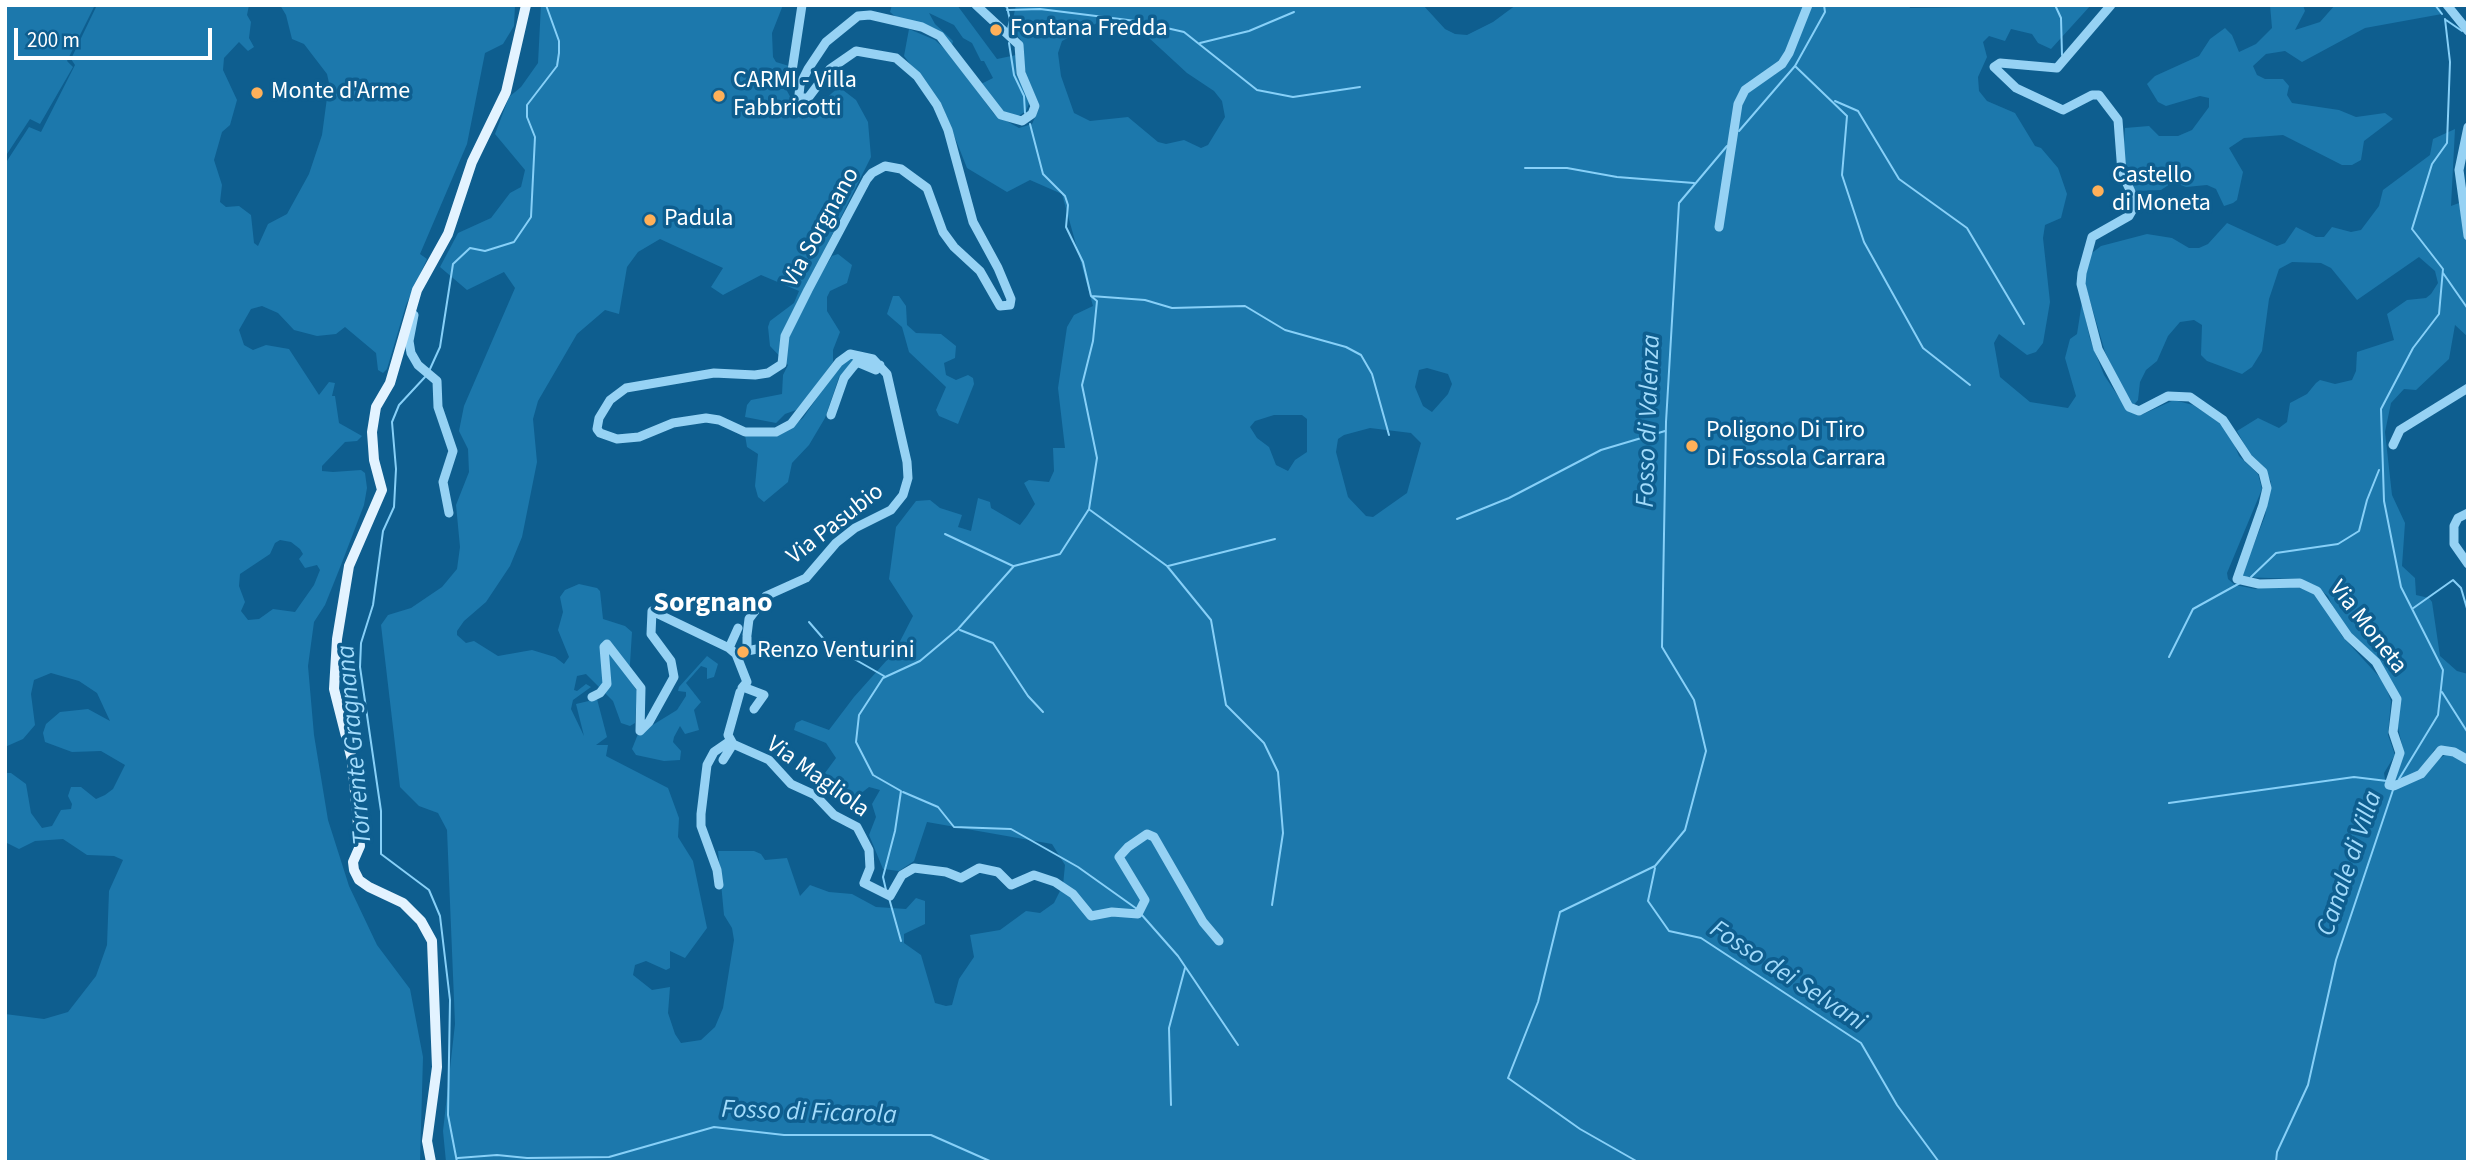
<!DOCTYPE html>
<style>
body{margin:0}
#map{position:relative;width:2473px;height:1167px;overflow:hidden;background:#0e5e8f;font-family:"Source Sans 3",sans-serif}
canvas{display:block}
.frame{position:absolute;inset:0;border:7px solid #fff;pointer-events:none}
.scale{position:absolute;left:14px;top:28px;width:198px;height:32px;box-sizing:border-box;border:4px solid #fff;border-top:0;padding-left:9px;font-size:21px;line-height:24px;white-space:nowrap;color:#fff;-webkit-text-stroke:5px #0e5e8f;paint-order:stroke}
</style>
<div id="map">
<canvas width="2473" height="1167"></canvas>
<div class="frame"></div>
<div class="scale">200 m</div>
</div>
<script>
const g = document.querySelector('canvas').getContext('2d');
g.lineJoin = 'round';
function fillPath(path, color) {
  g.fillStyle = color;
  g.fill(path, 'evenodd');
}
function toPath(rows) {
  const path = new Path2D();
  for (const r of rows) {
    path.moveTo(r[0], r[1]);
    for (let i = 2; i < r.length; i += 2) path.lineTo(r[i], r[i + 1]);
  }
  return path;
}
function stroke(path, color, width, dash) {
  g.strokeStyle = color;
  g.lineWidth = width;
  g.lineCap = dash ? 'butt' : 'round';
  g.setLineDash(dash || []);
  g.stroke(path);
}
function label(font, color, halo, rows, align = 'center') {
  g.font = font + ' "Source Sans 3",sans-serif';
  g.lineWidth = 7;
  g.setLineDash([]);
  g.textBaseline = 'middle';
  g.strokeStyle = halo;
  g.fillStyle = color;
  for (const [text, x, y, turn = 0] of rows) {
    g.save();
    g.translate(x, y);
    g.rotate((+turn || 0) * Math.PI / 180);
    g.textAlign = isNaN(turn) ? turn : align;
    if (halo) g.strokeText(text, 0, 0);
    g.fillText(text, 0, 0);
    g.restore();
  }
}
fillPath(toPath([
 [7,5,95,5,67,61,73,67,40,124,30,119,5,157],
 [97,5,249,5,247,15,251,22,249,38,254,47,248,51,239,42,224,58,223,70,237,100,230,125,222,132,214,160,222,185,220,202,226,207,239,206,251,215,254,243,258,246,268,224,287,214,309,174,322,135,329,83,327,74,304,44,292,39,286,15,280,5,515,5,514,26,503,44,485,53,467,144,420,254,427,259,406,305,387,369,383,373,378,370,376,353,345,327,336,334,317,336,294,330,278,313,262,306,251,309,239,330,244,345,253,350,266,345,289,349,319,395,329,382,335,383,332,396,335,396,339,423,362,436,357,441,345,442,322,466,322,471,333,472,361,470,365,473,367,488,364,505,341,565,325,605,314,622,308,666,314,735,328,820,349,886,377,945,410,989,423,1057,420,1162,5,1162,5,1014,44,1019,68,1012,96,976,107,945,109,891,123,860,114,856,87,855,63,839,35,841,19,849,5,842,5,773,11,773,26,784,31,813,42,828,52,826,61,810,71,809,72,804,68,796,71,787,81,787,96,799,105,795,113,789,125,765,101,751,72,752,45,742,43,733,46,724,60,712,88,709,110,721,97,693,79,681,51,673,34,680,31,694,35,725,23,739,5,747,5,164,29,127,41,132,75,65,71,59],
 [280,540,291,542,300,549,303,554,299,559,305,568,317,565,320,570,314,585,295,612,273,609,259,619,248,620,241,611,245,602,239,586,240,574,270,554,275,543],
 [541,5,783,5,772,33,773,57,776,62,789,66,786,89,802,119,839,87,856,100,868,122,871,157,805,289,817,280,832,256,838,254,852,265,847,283,830,291,827,297,827,311,840,332,833,350,833,362,809,395,796,410,785,414,776,423,745,417,747,405,751,400,782,394,783,375,788,365,770,346,768,327,770,321,794,303,799,291,761,275,723,295,711,287,723,268,660,239,638,252,627,267,619,314,605,310,577,334,538,401,533,419,537,462,522,537,510,566,486,602,464,621,457,631,457,635,466,643,474,641,498,656,532,650,555,657,564,664,569,657,558,630,563,612,560,597,565,590,579,584,597,588,600,591,603,619,625,626,632,632,629,679,637,691,635,723,630,726,621,723,613,701,586,674,577,676,574,690,577,691,586,684,591,687,573,700,571,709,584,736,576,704,597,699,607,737,596,745,608,745,606,756,668,788,679,818,678,837,693,861,707,928,685,958,670,951,670,968,666,970,646,961,635,965,633,975,652,990,670,987,668,1013,675,1034,681,1043,701,1040,715,1027,723,1008,734,940,732,928,724,915,718,851,754,851,761,854,765,860,787,858,800,896,810,885,829,892,852,894,876,907,906,909,916,898,925,901,925,924,904,934,904,943,921,955,935,1003,946,1006,952,1005,959,979,974,957,970,935,1000,930,1026,911,1040,913,1054,903,1063,885,1065,865,1052,844,927,822,914,861,899,871,883,869,869,835,876,817,872,804,880,790,869,787,855,798,825,773,836,758,826,743,794,730,796,723,802,720,829,730,854,697,895,651,913,616,889,579,896,527,916,501,930,500,940,508,962,515,958,527,971,531,978,498,990,502,991,508,1020,525,1027,516,1035,504,1024,483,1029,480,1049,482,1054,471,1053,448,1065,448,1058,388,1067,327,1074,315,1093,306,1062,194,1030,180,1007,192,967,168,942,105,904,56,909,29,935,40,949,53,994,114,1019,128,1032,124,1040,106,1026,76,1021,40,1011,28,1016,5,1423,5,1445,29,1455,34,1467,35,1493,22,1516,5,1909,5,1910,8,2091,5,2051,49,2038,43,2032,34,2011,29,2005,41,1989,36,1983,42,1987,57,1978,77,1979,91,1987,101,2015,113,2035,146,2041,148,2058,168,2067,194,2061,218,2045,225,2043,238,2050,302,2043,343,2036,352,2027,355,1999,334,1994,343,2000,377,2030,402,2068,408,2076,396,2065,358,2070,339,2077,334,2082,302,2090,339,2104,375,2126,408,2139,416,2174,400,2193,405,2219,422,2230,434,2239,456,2258,474,2262,489,2227,573,2228,579,2235,585,2255,589,2281,585,2306,589,2320,598,2342,636,2384,682,2391,701,2388,735,2395,755,2384,773,2386,786,2394,789,2448,753,2468,764,2468,1162,446,1162,443,1131,455,1024,447,830,438,813,419,806,400,787,381,625,388,615,411,608,442,587,457,569,460,547,456,505,469,472,468,449,459,431,464,406,515,288,504,272,467,290,440,267,458,233,491,218,510,193,521,187,525,170,495,134,509,97,521,87,538,63],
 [1124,21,1136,26,1187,73,1214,91,1222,101,1225,117,1208,145,1201,148,1184,140,1166,144,1158,142,1128,117,1090,121,1074,113,1061,76,1058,53,1062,41,1097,23],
 [1427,368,1448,374,1452,384,1448,394,1432,412,1423,406,1415,387,1419,370],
 [1274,415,1302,415,1307,419,1307,452,1295,460,1288,471,1276,465,1269,447,1257,438,1250,427,1255,421],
 [1370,428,1411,433,1421,443,1407,493,1373,517,1366,516,1348,497,1336,452,1338,439,1344,435],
 [892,5,957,5,997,59,1016,55,1016,74,1030,101,1026,111,1017,117,1007,115,998,108,981,84,993,78,984,61,981,61,972,43,963,38,954,25,929,13,935,24,953,41,952,45,946,38,896,17,890,12],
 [2270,5,2303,5,2305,11,2295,30,2320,22,2335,5,2439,5,2442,14,2365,28,2302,62,2285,51,2266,54,2253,66,2257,75,2265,79,2283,79,2289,86,2287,95,2292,103,2339,110,2356,117,2385,113,2393,119,2364,141,2361,160,2352,165,2342,165,2283,135,2244,138,2229,148,2243,172,2237,200,2233,203,2224,206,2216,189,2207,185,2186,187,2173,182,2161,190,2137,191,2133,188,2123,158,2125,128,2149,126,2159,136,2178,136,2192,130,2209,107,2209,98,2200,96,2166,106,2158,102,2147,84,2155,76,2199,56,2210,39,2225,28,2232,35,2239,52,2256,44,2272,28],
 [2455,129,2451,206,2459,203,2468,249,2468,337,2455,325,2449,359,2416,390,2404,389,2391,403,2385,432,2392,495,2405,523,2402,566,2415,578,2416,595,2429,598,2432,602,2440,656,2457,671,2468,674,2468,756,2443,746,2434,750,2424,768,2394,783,2404,753,2398,728,2400,698,2336,614,2328,596,2314,585,2298,579,2241,577,2265,516,2271,482,2264,467,2249,453,2237,431,2258,418,2279,428,2287,422,2290,403,2307,394,2316,383,2320,380,2335,384,2352,380,2356,371,2357,352,2394,340,2387,314,2407,300,2426,298,2431,294,2438,283,2435,271,2419,257,2357,300,2331,268,2321,263,2292,262,2279,269,2269,299,2262,351,2252,367,2242,374,2207,361,2201,355,2202,325,2194,320,2180,322,2168,336,2157,361,2146,370,2140,382,2138,400,2132,407,2105,352,2084,280,2088,256,2101,246,2147,234,2172,238,2189,248,2199,248,2208,244,2227,223,2277,246,2285,243,2296,227,2316,237,2324,237,2332,227,2351,232,2361,230,2379,206,2383,190,2430,155,2433,139],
 [893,296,899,296,906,306,907,325,916,333,941,334,956,346,955,358,944,363,946,375,956,380,968,375,973,378,974,384,958,424,939,416,936,410,946,387,909,352,902,327,887,314],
 [856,358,839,377,825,418,809,445,792,463,788,482,764,502,758,497,755,486,758,454,747,447,745,435,776,436,788,430,803,418,837,369,848,359],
 [707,656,718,664,714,677,707,679,707,668,701,666,686,683,701,702,694,710,699,730,685,734,680,726,674,737,673,742,681,751,680,760,664,761,636,755,632,749,638,734,677,710,686,696,686,692,678,691,679,687]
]), '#1c78ac');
stroke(toPath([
 [1003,5,1007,7,1010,20,1008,29],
 [2055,5,2061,18,2062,55],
 [2435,5,2442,14],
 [1007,10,1040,9,1136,21,1184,32,1257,90,1293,97,1360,87],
 [2446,20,2462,31],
 [1009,43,1014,75,1024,96,1025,113],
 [1200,43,1249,31,1294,12],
 [1795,66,1847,116,1842,175,1864,242,1923,348,1970,385],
 [1835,101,1858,111,1899,179,1967,228,2024,324],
 [1030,124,1043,174,1065,196,1068,205,1066,227,1083,262,1091,296,1145,300,1172,308,1245,306,1285,330,1346,347,1361,355,1372,374,1389,435],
 [1739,131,1795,66,1825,12,1824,5],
 [1525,168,1567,168,1617,177,1694,183],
 [2443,273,2468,309],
 [430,369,440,347,453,264,470,248,485,251,514,242,531,217,535,137,527,117,527,105,557,66,559,53,559,41,546,5],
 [425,377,399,405,392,422,396,469,394,507,383,531,373,605,361,643,360,667,381,811,381,854,429,890,440,916,450,1000,448,1115,457,1162],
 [1090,510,1167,566,1211,620,1226,705,1264,743,1278,772,1283,833,1272,905],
 [1457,519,1509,498,1601,450,1665,431],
 [945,534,1013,566],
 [1168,566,1275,539],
 [2251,577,2276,553,2338,544,2359,531,2367,500,2379,470],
 [2412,609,2453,580,2461,588,2468,612],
 [809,622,828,644,884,676],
 [960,630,993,643,1028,696,1043,712],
 [2169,657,2193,609,2240,583],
 [2442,692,2468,733],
 [2399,779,2438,715,2443,670,2401,587,2384,501,2381,409,2413,348,2439,314,2443,269,2412,229,2432,164,2447,143,2450,62,2445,19],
 [903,792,938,807,954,827,1011,829,1078,867,1137,909],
 [2169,803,2354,777,2387,781],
 [1655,868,1648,901,1669,931,1701,938,1861,1043,1897,1105,1939,1162],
 [886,890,883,877,895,831,901,791,873,775,856,742,859,715,883,678,920,661,958,629,1014,566,1060,554,1089,509,1097,458,1082,385,1093,341,1097,301,1091,296],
 [889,898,901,941],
 [1141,914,1178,956,1238,1045],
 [1171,1105,1169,1028,1185,968],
 [458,1158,497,1155,527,1158,609,1157,714,1127,784,1135,931,1135,992,1162],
 [1638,1162,1580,1129,1508,1078,1538,1002,1560,912,1655,866,1685,830,1706,751,1694,700,1662,647,1666,422,1679,203,1727,146],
 [2276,1162,2277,1152,2308,1085,2336,960,2393,790]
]), '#87d0f8', 2);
stroke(toPath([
 [2111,5,2057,68,2000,63,1994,67,2016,88,2063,110,2092,95,2099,95,2118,120,2122,173,2131,192,2133,209,2129,216,2092,237,2082,273,2081,284,2098,349,2129,407,2139,411,2168,396,2190,397,2223,420,2248,458,2263,472,2267,488,2263,505,2237,579,2259,584,2300,583,2317,591,2348,636,2376,662,2397,699,2393,732,2400,753,2389,785,2394,786,2421,774,2441,750,2454,752,2468,760],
 [2447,5,2468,31],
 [792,71,802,5],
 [2468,127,2459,170,2468,236],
 [1719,227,1738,104,1745,90,1782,64,1789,53,1808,5],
 [414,315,409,341,411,353,418,365,437,381,438,407,453,451,443,482,449,513],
 [831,415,844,378,852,368,857,362,876,370,880,365],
 [2393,445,2400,430,2468,388],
 [2468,513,2458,518,2454,526,2454,544,2468,564],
 [747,635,749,619,766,596,806,578,836,543,855,528,891,510,903,495,908,478,907,462,887,374,873,359,850,354,839,362,791,424,776,432,745,432,719,420,706,418,673,423,639,437,617,439,600,433,597,429,599,418,610,400,626,388,714,373,755,375,768,373,782,364,785,336,808,290,867,179,872,173,885,166,901,169,927,188,943,232,954,247,980,271,1000,306,1010,305,1011,299,998,268,973,222,948,130,937,105,917,76,896,58,856,51,830,69,808,98,800,98,799,95,800,85,808,69,826,42,858,16,870,15,922,27,940,36,1001,115,1022,121,1032,114,1035,106,1021,73,1019,45,976,5],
 [729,648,738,628],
 [747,651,762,648],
 [736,654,747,651,747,637],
 [743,687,764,695,754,709],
 [592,697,600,693,607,684,604,647,607,644,641,688,640,731,649,722,674,677,671,661,651,634,652,611,729,648,736,654,747,682,742,688],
 [733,744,769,760,791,784,815,795,834,815,857,827,869,850,870,868,864,883,890,896,902,875,914,868,946,872,961,878,979,868,998,872,1011,885,1034,875,1055,882,1073,894,1091,916,1112,912,1138,914,1145,900,1119,857,1128,847,1147,834,1154,837,1203,922,1219,941],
 [723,760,733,744,728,735,740,692],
 [719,885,717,870,701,826,701,814,707,765,714,752,730,741]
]), '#96d2f4', 9);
stroke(toPath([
 [431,1162,427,1141,437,1067,432,941,421,921,403,903,369,887,359,880,354,870,353,862,360,846,352,760,334,689,337,639,349,566,382,490,374,460,372,432,376,407,390,383,417,290,448,234,472,162,506,92,526,5]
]), '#e3f3ff', 10);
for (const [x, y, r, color] of [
 [996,30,7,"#ffb059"],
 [257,93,7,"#ffb059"],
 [719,96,7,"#ffb059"],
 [2098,191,7,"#ffb059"],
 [650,220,7,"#ffb059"],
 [1692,446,7,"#ffb059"],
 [743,652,7,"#ffb059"]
]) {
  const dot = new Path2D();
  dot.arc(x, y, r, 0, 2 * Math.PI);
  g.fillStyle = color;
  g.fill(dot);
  stroke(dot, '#0e5e8f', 2.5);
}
label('24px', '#fff', '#0e5e8f', [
 ["Fontana Fredda",1010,30],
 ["CARMI - Villa",733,82],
 ["Fabbricotti",733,110],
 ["Monte d'Arme",271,93],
 ["Castello",2112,177],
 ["di Moneta",2112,205],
 ["Padula",664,220],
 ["Poligono Di Tiro",1706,432],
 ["Di Fossola Carrara",1706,460],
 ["Renzo Venturini",757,652]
], 'left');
label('24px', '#fff', '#0e5e8f', [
 ["Via Sorgnano",822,228,-61],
 ["Via Pasubio",836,525,-38],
 ["Via Moneta",2367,628,52],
 ["Via Magliola",817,778,36]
]);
label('italic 26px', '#a2dbfb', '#0e5e8f', [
 ["Fosso di Valenza",1650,421,-88],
 ["Torrente Gragnana",356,745,-95],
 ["Canale di Villa",2351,864,-71],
 ["Fosso dei Selvani",1787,977,33],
 ["Fosso di Ficarola",809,1114,2]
]);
label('bold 28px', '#fff', '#0e5e8f', [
 ["Sorgnano",713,605]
]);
</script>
